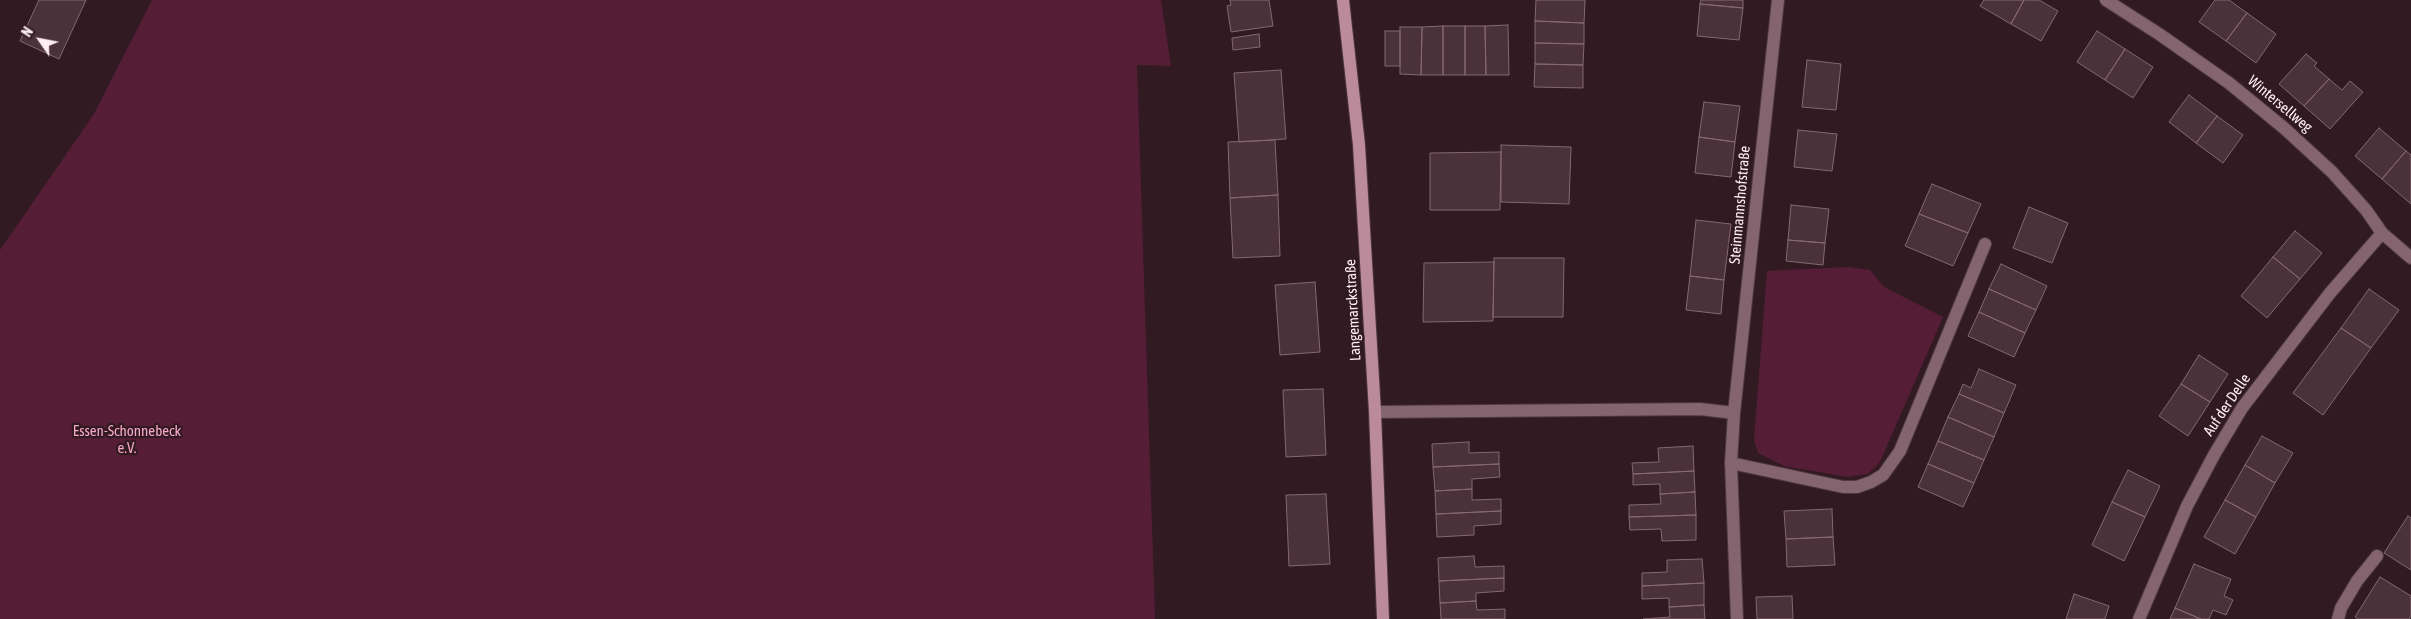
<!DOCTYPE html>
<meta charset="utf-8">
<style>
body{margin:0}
#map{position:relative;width:2411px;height:619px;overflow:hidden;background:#311a22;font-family:"Asap Condensed",sans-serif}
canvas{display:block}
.north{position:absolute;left:15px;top:15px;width:50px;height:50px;-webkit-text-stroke:4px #311a22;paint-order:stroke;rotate:303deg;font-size:14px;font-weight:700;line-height:20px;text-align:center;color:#feedf2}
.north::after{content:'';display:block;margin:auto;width:18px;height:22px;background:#feedf2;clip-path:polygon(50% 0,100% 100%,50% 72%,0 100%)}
</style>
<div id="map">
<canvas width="2411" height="619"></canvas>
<div class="north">N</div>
</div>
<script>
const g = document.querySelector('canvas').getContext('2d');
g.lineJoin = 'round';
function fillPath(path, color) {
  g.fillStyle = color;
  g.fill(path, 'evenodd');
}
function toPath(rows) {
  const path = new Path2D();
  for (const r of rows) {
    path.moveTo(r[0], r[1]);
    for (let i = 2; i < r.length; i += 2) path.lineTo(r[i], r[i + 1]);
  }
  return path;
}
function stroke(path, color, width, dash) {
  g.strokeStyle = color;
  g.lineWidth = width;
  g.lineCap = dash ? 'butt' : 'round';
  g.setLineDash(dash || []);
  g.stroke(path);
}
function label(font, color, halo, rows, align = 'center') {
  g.font = font + ' "Asap Condensed",sans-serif';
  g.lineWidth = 4.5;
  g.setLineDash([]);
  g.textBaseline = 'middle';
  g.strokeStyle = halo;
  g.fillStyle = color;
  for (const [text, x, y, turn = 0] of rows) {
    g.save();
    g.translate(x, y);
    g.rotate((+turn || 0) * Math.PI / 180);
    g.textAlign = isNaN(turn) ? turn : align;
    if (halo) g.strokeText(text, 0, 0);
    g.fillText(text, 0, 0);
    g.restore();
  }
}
fillPath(toPath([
 [152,0,1161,0,1171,66,1137,65,1155,619,0,619,0,250,94,114],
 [1847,267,1870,270,1884,287,1943,317,1880,462,1868,474,1847,477,1784,466,1758,453,1754,440,1767,271]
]), '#561e36');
const building = toPath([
 [39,0,86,0,59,59,20,41,39,0],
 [1230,0,1269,0,1273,26,1231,32,1227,6,1231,5,1230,0],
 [1536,0,1585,0,1584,23,1535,21,1536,0],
 [1701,0,1743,0,1743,8,1700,4,1701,0],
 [1984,0,2024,0,2011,24,1980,6,1984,0],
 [2024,0,2039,0,2058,11,2041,41,2011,24,2024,0],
 [2215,0,2229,0,2247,13,2226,41,2199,22,2215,0],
 [1700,4,1743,8,1739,40,1697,36,1700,4],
 [2247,13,2276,34,2256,63,2226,41,2247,13],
 [1535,21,1584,23,1584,44,1535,43,1535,21],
 [1508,25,1509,75,1486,75,1485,26,1508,25],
 [1443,26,1443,75,1421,75,1422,27,1443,26],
 [1443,26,1465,26,1465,75,1443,75,1443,26],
 [1465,26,1485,26,1486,75,1465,75,1465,26],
 [1400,27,1422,27,1421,75,1400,74,1400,27],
 [1385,31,1400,31,1400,66,1385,66,1385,31],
 [2097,31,2125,49,2105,80,2077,62,2097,31],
 [1259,34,1260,47,1233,50,1232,38,1259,34],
 [1535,43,1584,44,1583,65,1535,64,1535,43],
 [2125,49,2153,67,2133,98,2105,80,2125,49],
 [2306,54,2317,63,2314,66,2329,79,2304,106,2279,84,2306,54],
 [1807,60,1841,64,1836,110,1802,107,1807,60],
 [1535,64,1583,65,1583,88,1534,87,1535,64],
 [1281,70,1286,139,1239,142,1234,73,1281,70],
 [2329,79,2342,90,2350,81,2363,92,2330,129,2304,106,2329,79],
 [2189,95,2217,116,2196,143,2169,122,2189,95],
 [1704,102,1740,106,1735,142,1699,137,1704,102],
 [2217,116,2243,135,2223,163,2196,143,2217,116],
 [2379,128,2406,151,2382,179,2355,156,2379,128],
 [1798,130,1837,134,1832,171,1794,167,1798,130],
 [1699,137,1735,142,1731,177,1695,173,1699,137],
 [1275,140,1278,195,1230,198,1228,142,1275,140],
 [1501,145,1571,147,1569,204,1501,202,1501,145],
 [2406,151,2411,155,2411,204,2382,179,2406,151],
 [1501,152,1500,210,1430,210,1430,153,1501,152],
 [1932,184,1981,204,1968,233,1919,214,1932,184],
 [1278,195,1280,256,1233,258,1230,198,1278,195],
 [1791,205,1829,209,1825,243,1788,240,1791,205],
 [2029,207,2068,223,2052,263,2013,248,2029,207],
 [1919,214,1968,233,1953,266,1905,246,1919,214],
 [1696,220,1731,224,1724,280,1690,276,1696,220],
 [2295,231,2322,253,2300,279,2273,257,2295,231],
 [1788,240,1825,243,1823,265,1786,261,1788,240],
 [2273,257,2300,279,2267,318,2241,296,2273,257],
 [1494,258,1564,258,1563,317,1493,317,1494,258],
 [1494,262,1493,321,1423,322,1424,263,1494,262],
 [2001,264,2047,286,2036,310,1989,289,2001,264],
 [1690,276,1724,280,1721,314,1686,310,1690,276],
 [1315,282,1320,352,1280,355,1275,285,1315,282],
 [1989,289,2036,310,2025,333,1979,312,1989,289],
 [2369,289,2399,310,2371,348,2341,328,2369,289],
 [1979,312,2025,333,2014,357,1968,336,1979,312],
 [2341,328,2371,348,2323,415,2293,393,2341,328],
 [2199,355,2228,374,2210,402,2181,384,2199,355],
 [1979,369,2016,385,2004,413,1959,394,1963,384,1971,388,1979,369],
 [2181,384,2210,402,2188,436,2159,416,2181,384],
 [1323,389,1326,455,1286,457,1283,390,1323,389],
 [1959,394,2004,413,1994,437,1948,417,1959,394],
 [1948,417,1994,437,1984,460,1938,441,1948,417],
 [2262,436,2293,453,2275,483,2245,465,2262,436],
 [1938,441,1984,460,1974,483,1928,464,1938,441],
 [1469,442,1469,453,1499,452,1499,464,1433,467,1432,444,1469,442],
 [1693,446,1694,471,1633,474,1632,463,1659,462,1658,448,1693,446],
 [1499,464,1500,477,1472,479,1472,489,1435,491,1433,467,1499,464],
 [1928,464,1974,483,1963,507,1918,487,1928,464],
 [2245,465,2275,483,2256,517,2225,500,2245,465],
 [2128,470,2160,486,2145,517,2112,502,2128,470],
 [1694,471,1695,492,1660,494,1660,484,1633,485,1633,474,1694,471],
 [1472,489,1472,500,1501,499,1501,511,1436,514,1435,491,1472,489],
 [1695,492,1696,515,1629,517,1629,505,1661,504,1660,494,1695,492],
 [1326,494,1330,564,1289,566,1286,495,1326,494],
 [2225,500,2256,517,2235,554,2204,537,2225,500],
 [2112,502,2145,517,2124,561,2092,545,2112,502],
 [1832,509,1833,537,1786,539,1784,511,1832,509],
 [1501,511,1501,524,1474,526,1474,535,1437,537,1436,514,1501,511],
 [1696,515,1696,540,1662,541,1661,529,1630,530,1629,517,1696,515],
 [2408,516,2411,518,2411,570,2384,553,2408,516],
 [1833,537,1835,565,1787,567,1786,539,1833,537],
 [1474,556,1475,567,1504,566,1504,578,1439,581,1438,558,1474,556],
 [1702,559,1704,583,1642,586,1642,573,1667,572,1667,560,1702,559],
 [2194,564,2231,579,2224,596,2233,600,2226,615,2213,610,2209,619,2201,619,2175,608,2194,564],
 [2380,577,2411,596,2411,616,2409,619,2358,619,2355,617,2380,577],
 [1504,578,1504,591,1476,593,1476,601,1440,603,1439,581,1504,578],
 [1704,583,1704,605,1669,607,1669,598,1642,599,1642,586,1704,583],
 [2074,594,2109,606,2105,619,2066,619,2074,594],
 [1792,596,1793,619,1757,619,1756,597,1792,596],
 [1476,601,1477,610,1505,609,1505,619,1441,619,1440,603,1476,601],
 [1704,605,1705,619,1643,619,1670,617,1669,607,1704,605],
 [2175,608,2201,619,2170,619,2175,608]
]);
fillPath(building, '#4a313a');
stroke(building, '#856872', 1);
const street = toPath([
 [2106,0,2159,34,2229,83,2284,128,2332,172,2366,210,2382,233,2411,258],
 [1375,412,1700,409,1734,413],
 [1731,463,1843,487,1857,487,1871,482,1883,475,1900,451,1985,244],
 [1737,619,1731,463,1734,413,1778,0],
 [2139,619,2187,506,2214,455,2242,408,2330,293,2382,233],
 [2338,619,2341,608,2357,581,2377,556]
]);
const secondary = toPath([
 [1343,0,1359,145,1375,412,1383,619]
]);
stroke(street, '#4e383f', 14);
stroke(secondary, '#4e383f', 14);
stroke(street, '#83646f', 12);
stroke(secondary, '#bb8a9b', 12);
label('15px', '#feedf2', '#311a22', [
 ["Wintersellweg",2280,104,40],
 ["Steinmannshofstraße",1740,205,-85],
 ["Langemarckstraße",1353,310,-93],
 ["Auf der Delle",2227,405,-56]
]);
label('15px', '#f8a9c5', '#311a22', [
 ["Essen-Schonnebeck",127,431],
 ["e.V.",127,448]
]);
</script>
